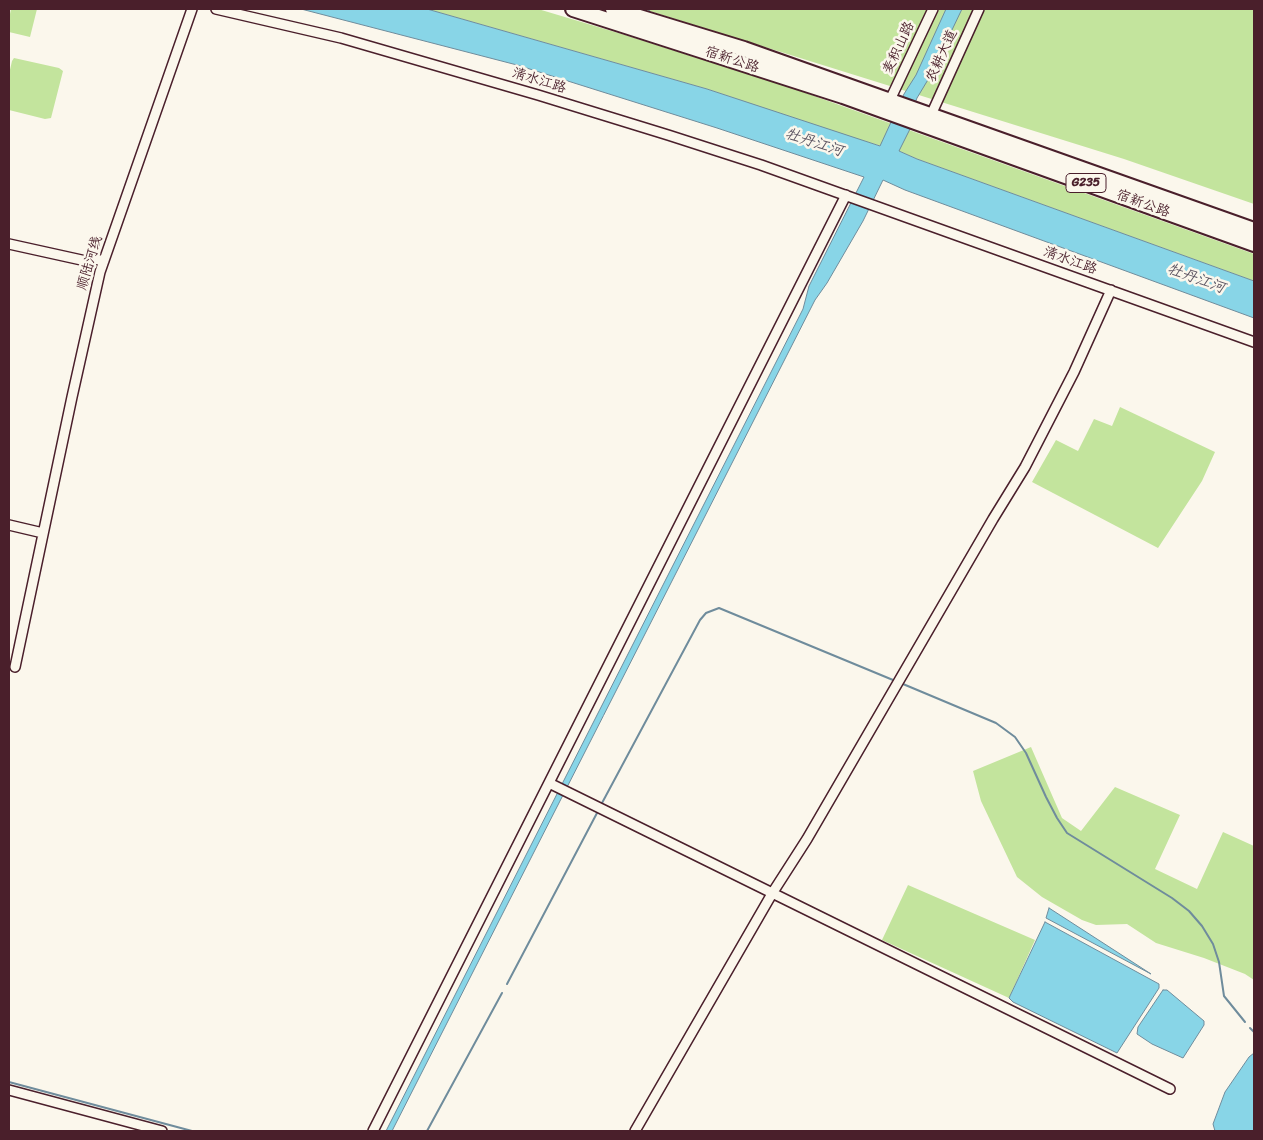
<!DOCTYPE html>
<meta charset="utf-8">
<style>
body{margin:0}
#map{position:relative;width:1263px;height:1140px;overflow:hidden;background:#fbf7ec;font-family:Sriracha,sans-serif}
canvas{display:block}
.frame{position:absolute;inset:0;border:10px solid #4a1f2b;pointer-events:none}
</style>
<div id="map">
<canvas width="1263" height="1140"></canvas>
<div class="frame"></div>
</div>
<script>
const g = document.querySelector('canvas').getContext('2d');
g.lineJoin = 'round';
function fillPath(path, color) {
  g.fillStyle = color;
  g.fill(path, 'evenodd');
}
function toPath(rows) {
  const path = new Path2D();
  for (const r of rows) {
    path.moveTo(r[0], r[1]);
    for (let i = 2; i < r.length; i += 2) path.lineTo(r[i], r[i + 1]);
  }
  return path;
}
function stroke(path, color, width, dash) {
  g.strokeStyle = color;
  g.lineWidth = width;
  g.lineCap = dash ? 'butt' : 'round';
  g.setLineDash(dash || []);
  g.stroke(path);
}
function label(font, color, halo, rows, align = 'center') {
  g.font = font + ' Sriracha,"LXGW WenKai TC",sans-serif';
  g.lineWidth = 5;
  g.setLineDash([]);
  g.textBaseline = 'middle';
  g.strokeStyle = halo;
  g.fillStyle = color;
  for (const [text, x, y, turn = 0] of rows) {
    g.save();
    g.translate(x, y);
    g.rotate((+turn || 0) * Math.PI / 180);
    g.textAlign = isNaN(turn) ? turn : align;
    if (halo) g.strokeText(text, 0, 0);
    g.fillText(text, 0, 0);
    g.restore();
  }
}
fillPath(toPath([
 [11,9,37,9,30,37,9,32,9,19],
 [427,9,538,9,625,35,792,88,1254,254,1254,281,917,159,899,151,856,139,707,89],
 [643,9,1254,9,1254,204,1124,159],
 [14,58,59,68,63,71,51,118,45,119,9,110,9,74,12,61],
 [1120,407,1215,452,1202,481,1158,548,1032,482,1056,440,1078,451,1094,419,1112,426],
 [1031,747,1062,818,1081,831,1115,787,1180,815,1155,869,1197,889,1223,832,1254,846,1254,980,1245,974,1204,958,1156,943,1127,924,1096,925,1082,920,1042,897,1017,877,981,801,973,771],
 [908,885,1035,940,1009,998,882,940]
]), '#c3e49d');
const water = toPath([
 [301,9,427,9,707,89,880,146,904,94,916,75,946,9,962,9,929,78,917,98,906,125,910,129,899,151,917,159,1254,281,1254,318,905,190,883,180,863,221,827,283,815,300,392,1131,386,1131,803,309,809,286,864,177,717,128,517,65,301,9],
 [1049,908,1148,972,1151,974,1046,918,1049,908],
 [1045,922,1159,984,1159,988,1117,1053,1013,1002,1009,998,1045,922],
 [1163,990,1167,990,1204,1021,1204,1025,1183,1058,1152,1044,1137,1034,1138,1027,1163,990],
 [1254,1053,1254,1131,1215,1131,1213,1124,1225,1092,1249,1057,1254,1053]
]);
fillPath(water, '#88d5e7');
stroke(water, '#6f8c9c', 1);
stroke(toPath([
 [649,10,650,9],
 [903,684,996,723,1015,737,1026,753,1046,797,1057,818,1067,833,1172,898,1189,911,1202,926,1213,944,1219,962,1224,996,1245,1022],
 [602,803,700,620,706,613,719,608,893,680],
 [507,984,597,813],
 [1250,1028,1254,1032],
 [9,1082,192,1131],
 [427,1131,502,993]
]), '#6f8c9c', 2);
const minor = toPath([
 [216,9,341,38,538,95,668,135,761,165,1254,342],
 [890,100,933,9],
 [931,115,979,9],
 [9,244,86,261,95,259,104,261],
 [9,525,43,533],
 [15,667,72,397,100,272,192,9],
 [549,783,1170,1089],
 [9,1090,162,1131],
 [373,1131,846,195],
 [635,1131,773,892,807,839,993,519,1025,467,1074,372,1111,290]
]);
const highway = toPath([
 [573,9,843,96,1254,244],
 [613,9,744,49,1254,230]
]);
stroke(minor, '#4a1f2b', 12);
stroke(highway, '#4a1f2b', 18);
stroke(minor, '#fbf7ec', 9);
stroke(highway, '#fbf7ec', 14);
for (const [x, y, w] of [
 [1086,183,40]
]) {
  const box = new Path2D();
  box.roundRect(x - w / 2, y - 9.5, w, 19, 4);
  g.fillStyle = '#fbf7ec';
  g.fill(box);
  stroke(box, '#4a1f2b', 1);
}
label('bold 12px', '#4a1f2b', null, [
 ["G235",1086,183]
]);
label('14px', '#4a1f2b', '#fbf7ec', [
 ["麦积山路",899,48,-65],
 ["农耕大道",942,56,-66],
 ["宿新公路",732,60,18],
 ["清水江路",539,81,17],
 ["宿新公路",1143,204,20],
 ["清水江路",1070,261,20],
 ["顺陆河线",90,263,-73]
]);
label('italic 15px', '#5d5663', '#fbf7ec', [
 ["牡丹江河",814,143,18],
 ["牡丹江河",1196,279,20]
]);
</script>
